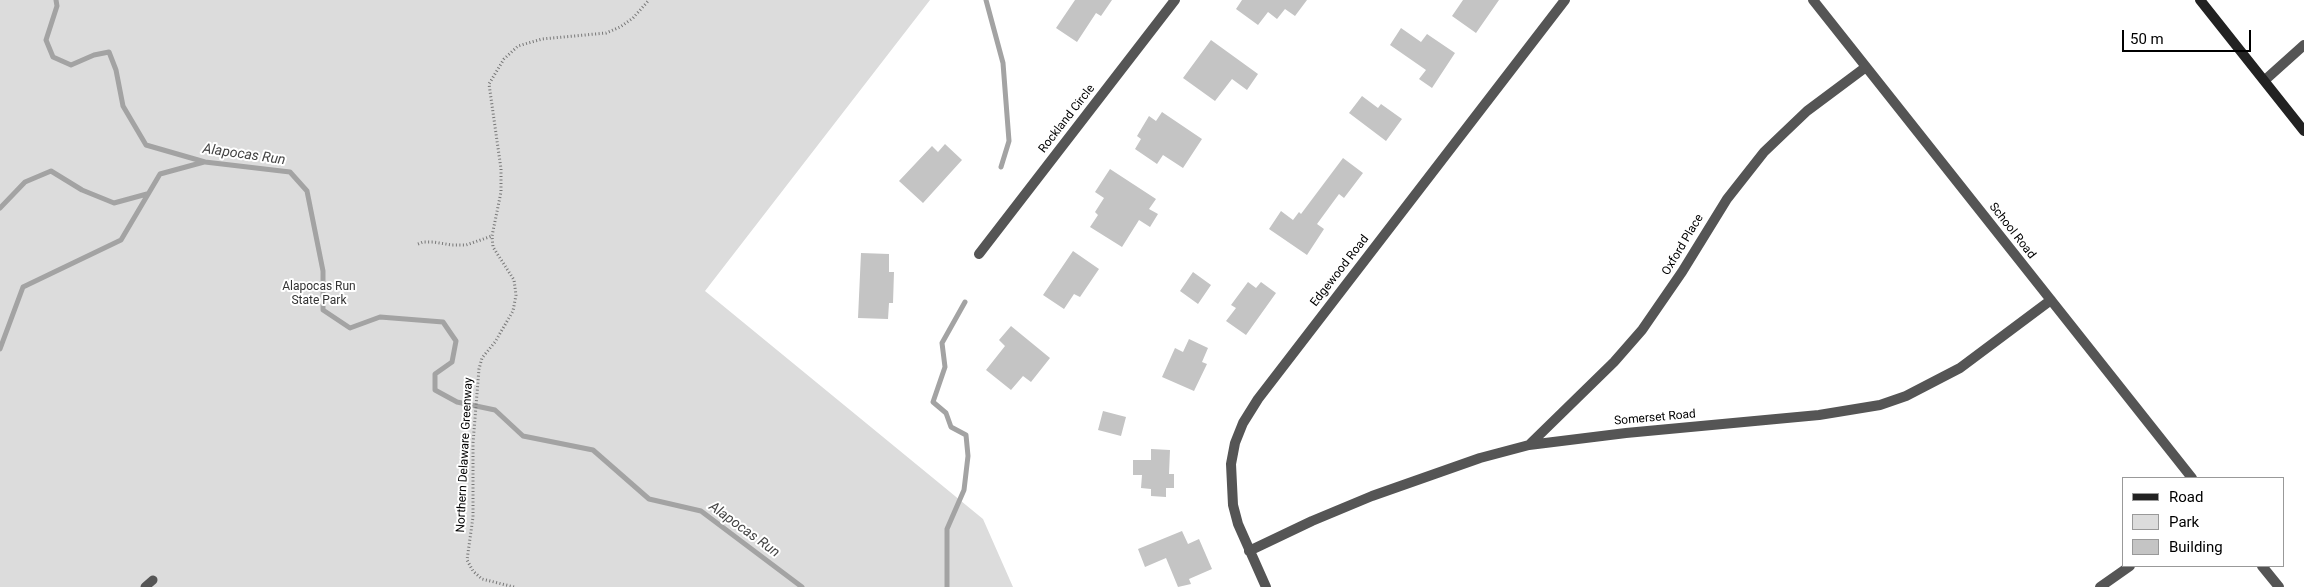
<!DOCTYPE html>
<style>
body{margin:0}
#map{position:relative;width:2304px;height:587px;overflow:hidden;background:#fff;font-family:Roboto,sans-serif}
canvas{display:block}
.legend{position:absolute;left:2122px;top:477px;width:162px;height:90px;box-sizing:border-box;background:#fff;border:1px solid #999;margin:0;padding:6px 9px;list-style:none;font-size:15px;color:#000}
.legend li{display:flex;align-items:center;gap:10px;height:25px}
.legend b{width:25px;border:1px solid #999}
.scale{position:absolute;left:2122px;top:30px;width:129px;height:22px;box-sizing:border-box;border:2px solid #000;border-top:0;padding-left:6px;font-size:15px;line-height:18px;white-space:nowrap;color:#000;-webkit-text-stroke:4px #fff;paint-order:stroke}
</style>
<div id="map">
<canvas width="2304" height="587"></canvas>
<ul class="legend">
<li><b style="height:6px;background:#222"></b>Road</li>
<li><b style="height:14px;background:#dcdcdc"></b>Park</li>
<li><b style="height:14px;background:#c4c4c4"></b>Building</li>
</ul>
<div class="scale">50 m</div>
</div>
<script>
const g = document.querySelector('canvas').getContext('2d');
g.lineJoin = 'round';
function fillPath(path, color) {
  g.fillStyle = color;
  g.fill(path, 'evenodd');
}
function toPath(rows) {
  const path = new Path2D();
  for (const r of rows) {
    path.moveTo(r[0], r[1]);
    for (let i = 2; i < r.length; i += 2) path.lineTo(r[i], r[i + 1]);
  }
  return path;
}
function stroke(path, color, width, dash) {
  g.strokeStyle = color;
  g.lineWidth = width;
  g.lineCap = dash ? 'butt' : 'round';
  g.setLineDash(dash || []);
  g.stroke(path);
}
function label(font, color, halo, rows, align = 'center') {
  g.font = font + ' Roboto,sans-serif';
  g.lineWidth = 4;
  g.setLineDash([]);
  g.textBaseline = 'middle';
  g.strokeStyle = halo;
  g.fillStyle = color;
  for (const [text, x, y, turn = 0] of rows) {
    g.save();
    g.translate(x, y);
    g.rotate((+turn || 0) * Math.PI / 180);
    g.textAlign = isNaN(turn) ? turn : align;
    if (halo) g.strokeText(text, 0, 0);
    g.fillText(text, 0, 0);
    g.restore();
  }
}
fillPath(toPath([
 [0,0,930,0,705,291,983,519,1013,587,0,587]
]), '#dcdcdc');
stroke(toPath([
 [56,0,57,6,46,40,53,57,71,65,94,55,109,52,116,70,123,106,146,145,205,162,290,172,307,191,323,271,323,310,350,328,380,317,443,322,456,341,452,362,435,374,435,390,457,402,495,410,523,436,593,450,649,499,701,511,802,587],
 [986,0,1003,63,1009,141,1001,167],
 [0,208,25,182,51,171,82,190,114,203,147,194],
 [0,349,23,287,121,240,160,174,204,162],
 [947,587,947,529,964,490,968,456,966,435,951,427,946,413,933,402,945,367,942,343,965,302]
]), '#a3a3a3', 5);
fillPath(toPath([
 [1075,0,1112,0,1101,16,1096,13,1077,42,1056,28],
 [1242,0,1307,0,1295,16,1285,9,1277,19,1268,12,1258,25,1236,9],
 [1463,0,1499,0,1476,33,1452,16],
 [1401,28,1421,42,1427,34,1455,53,1432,88,1419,79,1426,70,1390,45],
 [1211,40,1258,74,1247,90,1232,79,1215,101,1183,78],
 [1362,96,1378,108,1381,104,1402,119,1386,141,1349,113],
 [1162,112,1202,139,1183,168,1163,155,1157,164,1135,149,1141,139,1137,136,1149,116,1156,121],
 [945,144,962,160,923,203,899,181,932,146,938,152],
 [1343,158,1363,173,1344,198,1339,194,1317,224,1324,229,1307,255,1269,229,1281,211,1293,220,1299,212,1301,214],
 [1110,169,1156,199,1149,209,1158,214,1150,227,1139,220,1122,247,1090,227,1098,215,1095,212,1104,198,1095,192],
 [1073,251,1099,269,1080,297,1074,294,1064,309,1043,295],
 [861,253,889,254,889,272,894,272,893,303,889,303,888,319,858,318],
 [1193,272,1211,285,1198,304,1180,291],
 [1248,282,1256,288,1261,282,1276,293,1246,335,1226,321,1236,308,1231,305],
 [1011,326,1050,358,1031,382,1023,376,1011,390,986,370,1005,346,999,340],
 [1189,339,1208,348,1202,362,1207,364,1194,391,1162,377,1175,348,1183,352],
 [1103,411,1126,417,1121,436,1098,430],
 [1151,449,1170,450,1169,474,1174,474,1174,488,1166,488,1166,497,1151,496,1151,489,1141,488,1142,475,1133,475,1133,460,1151,460],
 [1182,531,1188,544,1199,539,1212,569,1189,579,1191,584,1178,587,1166,558,1145,567,1138,549]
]), '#c4c4c4');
stroke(toPath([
 [418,244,423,242,433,242,452,245,466,245,492,236],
 [514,587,482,579,473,571,467,560,473,517,473,443,479,369,482,358,495,342,513,311,516,295,514,280,493,247,492,236,501,192,501,169,489,84,504,59,518,46,542,39,606,33,620,27,633,18,649,0]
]), '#777', 3, [1, 2.5]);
stroke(toPath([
 [145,587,153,580]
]), '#555', 9);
stroke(toPath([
 [1813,0,2192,478],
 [2265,80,2304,45],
 [979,254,1175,0],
 [1529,445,1614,362,1642,330,1682,272,1727,199,1764,152,1807,111,1866,67],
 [1249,551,1312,521,1372,496,1480,458,1529,445,1626,433,1819,415,1880,405,1906,396,1960,368,2051,300],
 [2262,566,2279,587],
 [1266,587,1238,524,1233,505,1231,464,1235,443,1243,423,1258,399,1565,0],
 [2100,587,2130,566]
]), '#555', 10);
stroke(toPath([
 [2200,0,2304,131]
]), '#222', 10);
label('12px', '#000', '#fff', [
 ["Rockland Circle",1067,119,-52],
 ["School Road",2012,231,52],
 ["Oxford Place",1683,245,-59],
 ["Edgewood Road",1340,271,-52],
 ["Somerset Road",1655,418,-5],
 ["Northern Delaware Greenway",465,455,-87]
]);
label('12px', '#333', '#fff', [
 ["Alapocas Run",319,287],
 ["State Park",319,301]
]);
label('italic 14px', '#444', '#fff', [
 ["Alapocas Run",244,155,8],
 ["Alapocas Run",744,530,36]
]);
</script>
